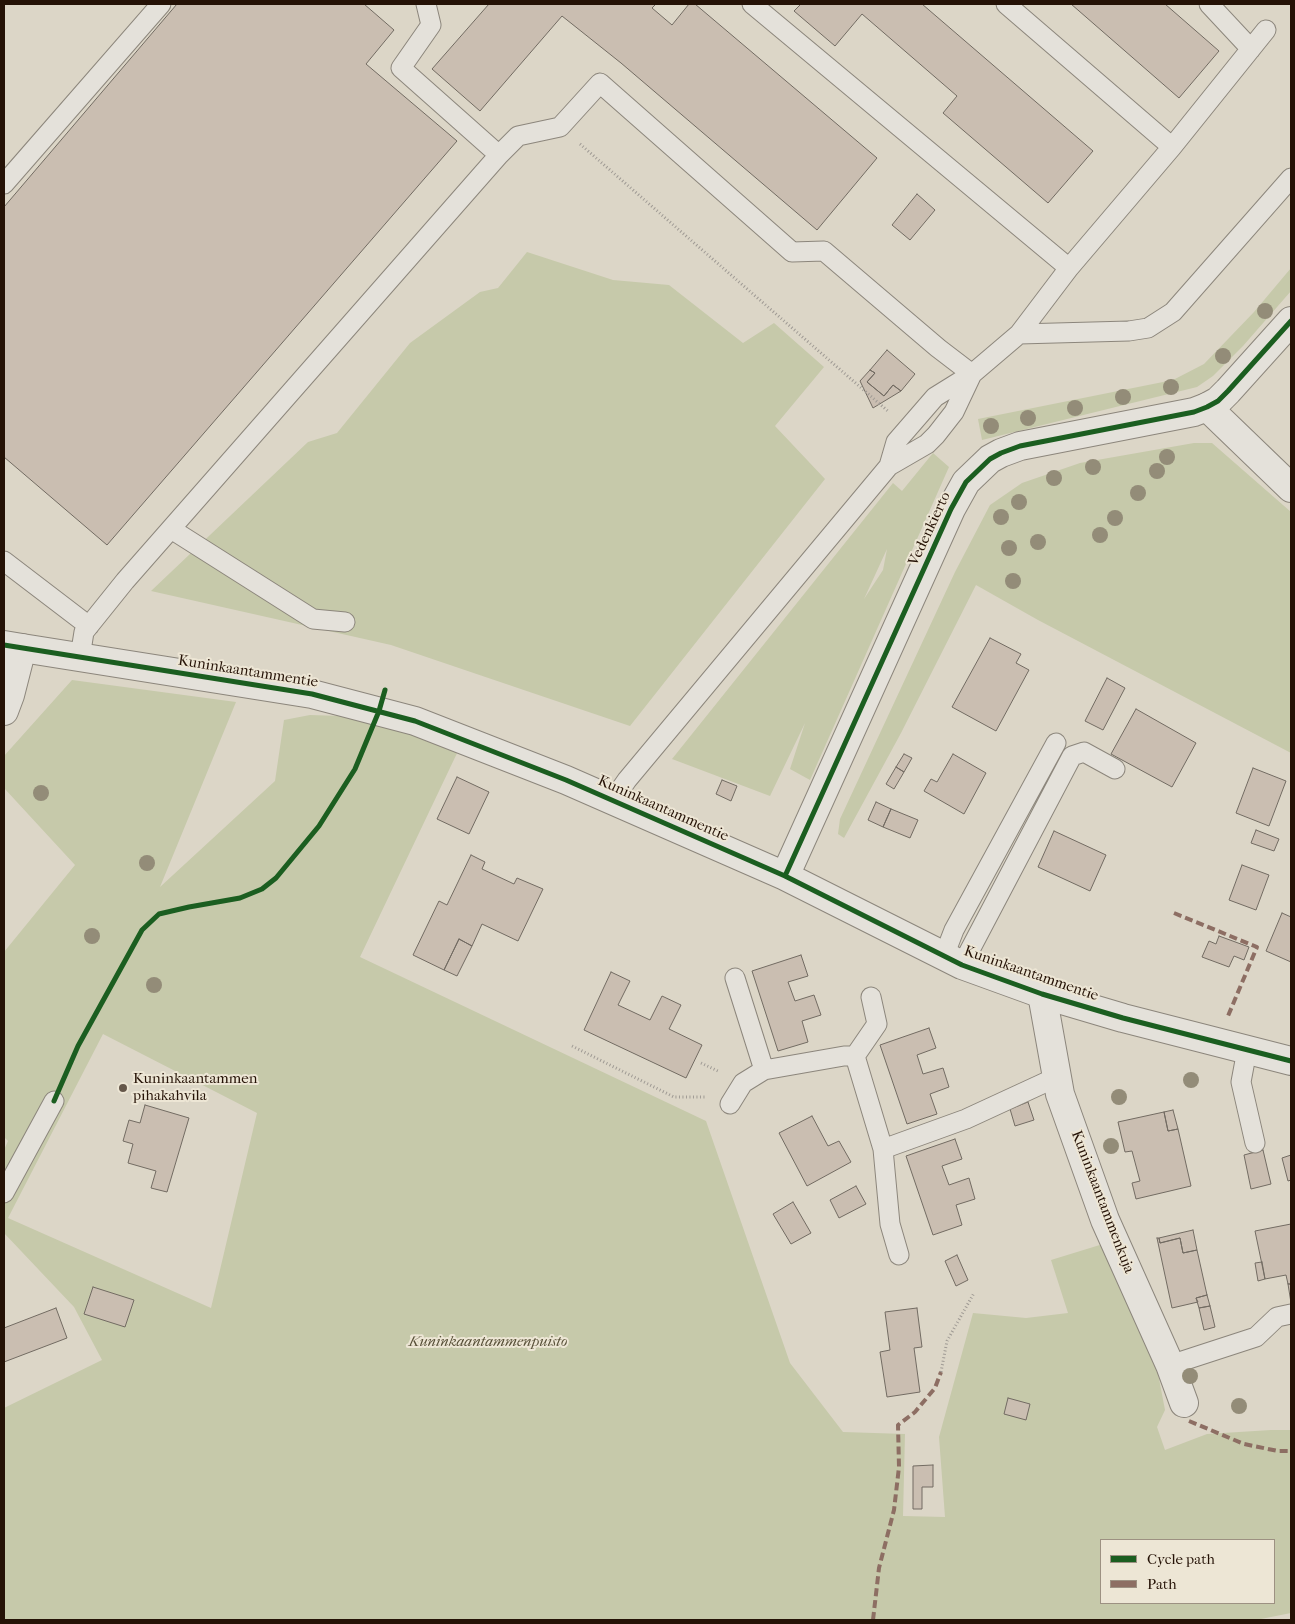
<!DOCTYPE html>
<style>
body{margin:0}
#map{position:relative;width:1295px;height:1624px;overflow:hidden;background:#dcd6c7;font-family:"IM FELL French Canon",serif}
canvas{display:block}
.frame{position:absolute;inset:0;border:5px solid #251206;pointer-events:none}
.legend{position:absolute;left:1100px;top:1539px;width:175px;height:65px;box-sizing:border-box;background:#ede6d5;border:1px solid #9d9182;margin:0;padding:6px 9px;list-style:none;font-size:15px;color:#251206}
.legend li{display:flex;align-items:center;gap:10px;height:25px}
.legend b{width:25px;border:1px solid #9d9182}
</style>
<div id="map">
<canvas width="1295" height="1624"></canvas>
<div class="frame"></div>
<ul class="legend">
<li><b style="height:6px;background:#1b5e20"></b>Cycle path</li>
<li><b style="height:6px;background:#8d6e63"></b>Path</li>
</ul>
</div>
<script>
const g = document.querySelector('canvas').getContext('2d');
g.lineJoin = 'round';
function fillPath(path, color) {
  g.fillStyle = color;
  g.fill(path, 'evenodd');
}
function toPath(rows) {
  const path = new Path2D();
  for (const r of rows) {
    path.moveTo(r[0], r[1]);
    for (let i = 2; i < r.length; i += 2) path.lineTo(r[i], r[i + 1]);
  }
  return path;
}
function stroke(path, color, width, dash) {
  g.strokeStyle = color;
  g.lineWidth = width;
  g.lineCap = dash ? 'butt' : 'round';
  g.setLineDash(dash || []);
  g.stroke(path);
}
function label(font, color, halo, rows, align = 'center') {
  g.font = font + ' "IM FELL French Canon",serif';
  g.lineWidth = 4;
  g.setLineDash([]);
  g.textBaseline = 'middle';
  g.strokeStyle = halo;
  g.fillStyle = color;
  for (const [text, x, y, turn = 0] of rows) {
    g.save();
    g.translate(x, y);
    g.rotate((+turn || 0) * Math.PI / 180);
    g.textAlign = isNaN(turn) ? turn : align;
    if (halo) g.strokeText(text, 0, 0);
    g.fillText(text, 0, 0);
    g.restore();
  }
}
fillPath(toPath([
 [527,252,613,280,669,285,743,343,774,323,824,367,775,426,825,479,630,726,391,645,151,591,308,442,337,433,410,343,480,292,498,288],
 [1291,268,1291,291,1243,346,1213,376,1197,387,982,440,978,419,1173,380,1204,364,1254,312],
 [1194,443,1212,443,1291,512,1291,753,1038,620,976,585,901,733,844,838,838,834,840,819,955,572,990,505,1022,483,1080,463],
 [933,453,949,467,810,780,790,769,805,723,770,796,672,759,893,483,902,491],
 [887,549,883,570,864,599],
 [72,680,236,702,160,887,275,781,284,720,310,715,341,716,447,743,459,749,360,957,706,1121,790,1363,843,1432,905,1434,903,1516,945,1517,939,1437,973,1313,1026,1318,1068,1313,1051,1260,1103,1244,1156,1363,1165,1410,1157,1427,1165,1450,1207,1434,1271,1430,1291,1430,1291,1613,1256,1620,4,1620,4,1408,102,1360,74,1307,4,1233,4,1150,8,1141,4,1137,4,952,75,865,4,788,4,756],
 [103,1034,257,1113,211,1308,8,1218],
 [1101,1540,1274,1540,1274,1603,1101,1603]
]), '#c6c9aa');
const building = toPath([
 [177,4,364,4,394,30,366,64,457,141,107,545,4,457,4,207,177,4],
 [489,4,656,4,652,8,672,25,689,4,695,4,877,158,817,230,621,63,562,16,480,111,432,69,489,4],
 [801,4,922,4,1093,151,1048,203,943,113,957,96,862,14,835,46,794,11,801,4],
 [1071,4,1165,4,1219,51,1179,98,1071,4],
 [917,194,935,210,910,240,892,225,917,194],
 [887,350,915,374,901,391,893,385,884,396,867,382,875,373,870,370,887,350],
 [870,370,875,373,867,382,884,396,893,385,901,391,873,408,860,381,870,370],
 [990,638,1021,654,1016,663,1029,670,996,731,952,707,990,638],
 [1107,678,1125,688,1103,730,1085,721,1107,678],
 [1136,709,1196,743,1172,787,1111,754,1136,709],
 [904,754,912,758,904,772,896,767,904,754],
 [953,754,986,773,964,814,924,791,931,779,937,782,953,754],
 [896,767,904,772,894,789,886,784,896,767],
 [1253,768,1286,781,1269,826,1236,813,1253,768],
 [457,777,489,792,469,834,437,819,457,777],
 [722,780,737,786,731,801,716,794,722,780],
 [876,802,891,809,883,827,868,820,876,802],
 [891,809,918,820,910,838,883,827,891,809],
 [1256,830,1279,839,1274,851,1251,843,1256,830],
 [1054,831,1106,855,1090,891,1038,867,1054,831],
 [471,855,485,862,482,869,514,884,517,878,543,889,518,941,482,924,472,946,459,939,444,970,413,955,439,901,447,905,471,855],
 [1242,865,1269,875,1256,910,1229,900,1242,865],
 [1282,913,1291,917,1291,962,1266,951,1282,913],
 [1219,936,1249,947,1244,960,1234,956,1229,967,1202,957,1209,941,1216,944,1219,936],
 [459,939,472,946,457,976,444,970,459,939],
 [801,955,808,976,788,982,795,1001,814,995,821,1015,802,1021,808,1042,778,1051,752,971,801,955],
 [611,972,630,981,618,1005,650,1020,662,996,681,1005,669,1029,702,1045,686,1078,584,1030,611,972],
 [929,1028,936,1048,917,1055,923,1074,943,1068,949,1087,930,1094,937,1114,907,1124,880,1045,929,1028],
 [1028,1102,1034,1120,1015,1126,1010,1109,1028,1102],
 [145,1105,189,1118,167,1192,151,1188,156,1171,128,1163,133,1144,123,1141,129,1120,140,1123,145,1105],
 [1173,1110,1178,1129,1168,1131,1164,1112,1173,1110],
 [1164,1112,1168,1131,1178,1129,1191,1186,1136,1199,1132,1183,1140,1181,1132,1151,1125,1152,1118,1122,1164,1112],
 [812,1116,828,1146,839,1141,851,1162,807,1186,779,1133,812,1116],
 [955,1139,962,1159,942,1166,949,1185,969,1178,975,1199,956,1205,962,1225,933,1235,906,1156,955,1139],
 [1263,1150,1271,1184,1251,1189,1244,1155,1263,1150],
 [1291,1155,1291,1180,1288,1181,1282,1158,1291,1155],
 [856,1186,866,1204,839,1218,830,1200,856,1186],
 [793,1202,811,1233,791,1244,773,1214,793,1202],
 [1291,1224,1291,1284,1288,1284,1286,1275,1265,1279,1255,1231,1291,1224],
 [1193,1230,1197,1250,1183,1253,1180,1238,1160,1243,1159,1238,1193,1230],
 [1157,1238,1159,1238,1160,1243,1180,1238,1183,1253,1197,1250,1207,1295,1196,1298,1198,1302,1172,1308,1157,1238],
 [957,1255,968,1280,956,1286,945,1261,957,1255],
 [1262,1262,1265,1279,1258,1281,1255,1263,1262,1262],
 [1288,1284,1291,1284,1291,1303,1288,1284],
 [93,1287,134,1300,125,1327,84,1314,93,1287],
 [1207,1295,1210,1306,1199,1308,1196,1298,1207,1295],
 [1210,1306,1215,1327,1204,1330,1199,1308,1210,1306],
 [56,1308,67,1338,4,1362,4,1328,56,1308],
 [917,1308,922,1347,914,1348,920,1392,887,1397,880,1352,890,1350,885,1312,917,1308],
 [1008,1398,1030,1404,1026,1420,1004,1414,1008,1398],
 [933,1465,933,1487,922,1487,922,1509,913,1509,913,1466,933,1465]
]);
fillPath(building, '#cabeb1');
stroke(building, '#726b62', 1);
const service = toPath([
 [426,4,431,25,401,68,499,155],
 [752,4,1069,268],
 [1006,4,1172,147],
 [1209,4,1251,49],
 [4,184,161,4],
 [1019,334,1129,331,1148,328,1173,312,1291,178],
 [889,466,896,442,935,397,972,374,1019,334,1069,268,1172,147,1266,30],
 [171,529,313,619,345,622],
 [4,561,89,626],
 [80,657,84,632,125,581,499,155,518,136,560,127,600,83,792,252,824,251,938,348,972,374],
 [613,800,627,780,889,466,927,444,936,435,954,412,972,374],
 [944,956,954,930,1056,743],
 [962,965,1072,756,1084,752,1115,769],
 [735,978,764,1070],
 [1247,1050,1241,1082,1255,1143],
 [855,1056,877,1024,871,997],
 [730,1104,743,1083,764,1070,844,1056,855,1056,883,1149,966,1119,1057,1077],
 [883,1149,890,1224,899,1255],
 [4,1193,54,1101],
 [1170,1365,1256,1337,1277,1317,1291,1314]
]);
const minor = toPath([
 [1207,407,1291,488],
 [4,645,22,648,10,695,4,711],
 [1042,994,1060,1094,1105,1220,1170,1365,1184,1403]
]);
const tertiary = toPath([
 [22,648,312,694,415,721,566,780,785,876,962,965,1042,994,1123,1018,1291,1061],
 [785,876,951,509,966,482,990,459,1001,453,1020,446,1194,412,1207,407,1218,401,1228,391,1291,321]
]);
stroke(service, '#8c867c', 21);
stroke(minor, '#8c867c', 30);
stroke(tertiary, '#8c867c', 30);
stroke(toPath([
 [580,144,889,412],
 [572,1046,674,1097,706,1097],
 [701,1063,720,1072],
 [941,1372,947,1341,974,1293]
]), '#9f9a94', 3, [1, 2.5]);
stroke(service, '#e4e1da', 19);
stroke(minor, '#e4e1da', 28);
stroke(tertiary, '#e4e1da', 28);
stroke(toPath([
 [1174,913,1257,947,1228,1016],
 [1189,1421,1244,1444,1278,1451,1291,1451],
 [873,1620,879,1568,894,1510,899,1467,898,1425,915,1412,935,1388,941,1372]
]), '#8d6e63', 4, [8, 4]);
stroke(toPath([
 [4,645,312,694,415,721,566,780,785,876,962,965,1042,994,1123,1018,1291,1061],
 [785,876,951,509,966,482,990,459,1001,453,1020,446,1194,412,1207,407,1218,401,1228,391,1291,321],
 [54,1101,78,1046,142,930,159,914,189,907,240,898,262,889,276,878,319,826,355,769,379,711,385,690]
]), '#1b5e20', 5);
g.fillStyle = '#938c78';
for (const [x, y] of [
 [1265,311],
 [1223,356],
 [1171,387],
 [1123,397],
 [1075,408],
 [1028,418],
 [991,426],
 [1167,457],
 [1093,467],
 [1157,471],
 [1054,478],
 [1138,493],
 [1019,502],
 [1001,517],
 [1115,518],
 [1100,535],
 [1038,542],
 [1009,548],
 [1013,581],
 [41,793],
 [147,863],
 [92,936],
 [154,985],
 [1191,1080],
 [1119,1097],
 [1111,1146],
 [1190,1376],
 [1239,1406]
]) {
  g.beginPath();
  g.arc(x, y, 8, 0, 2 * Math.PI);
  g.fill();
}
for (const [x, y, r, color] of [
 [123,1088,5,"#65574a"]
]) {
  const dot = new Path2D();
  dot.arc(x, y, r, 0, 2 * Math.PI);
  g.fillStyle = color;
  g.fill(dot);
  stroke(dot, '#ede6d5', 2);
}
label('15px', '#251206', '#ede6d5', [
 ["Vedenkierto",930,529,-65],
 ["Kuninkaantammentie",248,672,9],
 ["Kuninkaantammentie",663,809,24],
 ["Kuninkaantammentie",1031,974,19],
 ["Kuninkaantammenkuja",1102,1202,69]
]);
label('15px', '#251206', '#ede6d5', [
 ["Kuninkaantammen",133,1079],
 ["pihakahvila",133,1096]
], 'left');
label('italic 15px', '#574f37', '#ede6d5', [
 ["Kuninkaantammenpuisto",488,1342]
]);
</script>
